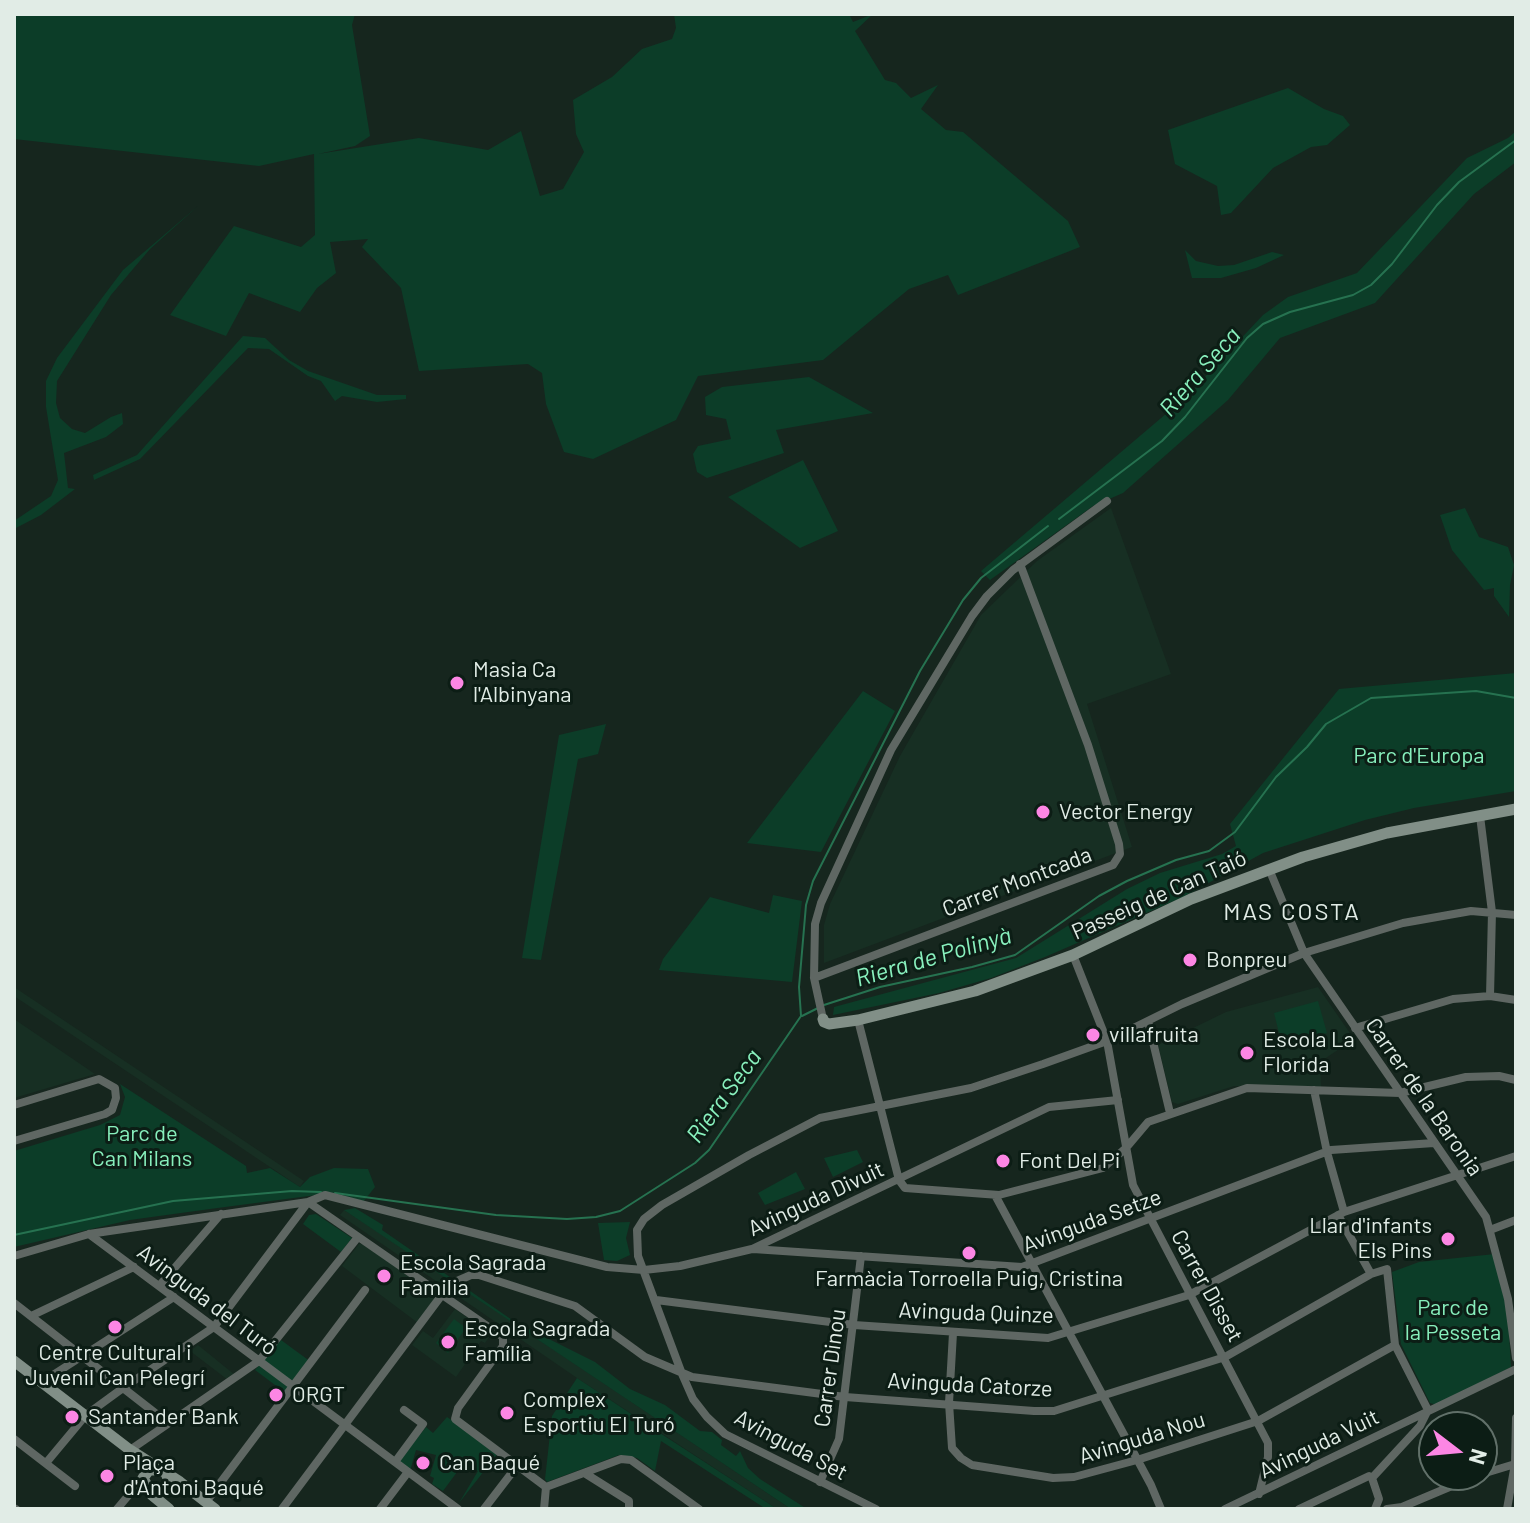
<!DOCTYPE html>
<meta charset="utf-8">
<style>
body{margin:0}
#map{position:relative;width:1530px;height:1523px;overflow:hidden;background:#16261e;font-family:Barlow,sans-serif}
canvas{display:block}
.frame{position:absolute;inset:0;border:16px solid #e1ece6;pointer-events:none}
.north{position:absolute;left:1418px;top:1411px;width:80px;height:80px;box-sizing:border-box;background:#0c1d15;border:2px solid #617069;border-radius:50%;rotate:106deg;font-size:22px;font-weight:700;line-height:32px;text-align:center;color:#e1ece6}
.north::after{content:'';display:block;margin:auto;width:28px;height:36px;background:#fc86e4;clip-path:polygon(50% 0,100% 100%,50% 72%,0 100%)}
</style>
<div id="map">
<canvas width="1530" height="1523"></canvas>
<div class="frame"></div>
<div class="north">N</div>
</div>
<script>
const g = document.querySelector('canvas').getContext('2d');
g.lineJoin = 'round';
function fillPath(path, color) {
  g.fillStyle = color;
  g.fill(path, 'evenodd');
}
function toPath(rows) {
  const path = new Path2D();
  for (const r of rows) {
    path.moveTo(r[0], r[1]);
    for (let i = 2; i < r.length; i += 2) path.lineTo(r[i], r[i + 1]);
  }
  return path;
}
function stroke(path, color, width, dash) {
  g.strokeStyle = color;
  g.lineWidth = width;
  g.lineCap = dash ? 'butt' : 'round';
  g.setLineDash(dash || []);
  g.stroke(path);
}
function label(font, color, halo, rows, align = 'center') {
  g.font = font + ' Barlow,sans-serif';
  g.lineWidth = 6;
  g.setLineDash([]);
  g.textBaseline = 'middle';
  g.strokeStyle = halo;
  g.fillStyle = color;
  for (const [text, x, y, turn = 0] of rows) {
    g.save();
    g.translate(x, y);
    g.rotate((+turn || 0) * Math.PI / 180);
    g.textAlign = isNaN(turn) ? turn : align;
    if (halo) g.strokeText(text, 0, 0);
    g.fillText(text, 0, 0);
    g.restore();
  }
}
fillPath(toPath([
 [1111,508,1171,674,1087,704,1132,847,824,963,824,925,830,904,900,756,981,615,1037,561],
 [14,987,304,1181,300,1187,14,996],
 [1318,987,1354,1039,1320,1062,1321,1087,1234,1086,1178,1104,1172,1102,1158,1045,1226,1012],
 [14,1019,95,1074,14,1098],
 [344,1210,381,1234,791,1509,777,1509,577,1378,340,1215],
 [359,1244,363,1244,438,1293,418,1323,342,1266],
 [455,1309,491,1334,485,1343,481,1341,456,1377,412,1345,423,1331,433,1338],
 [198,1345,235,1375,228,1380,190,1351]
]), '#172f23');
fillPath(toPath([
 [14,14,355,14,352,25,370,136,355,146,318,154,419,138,488,150,521,131,540,196,563,189,584,152,576,134,573,100,612,77,642,49,672,39,676,28,674,14,849,14,853,22,873,14,855,31,885,80,896,83,911,98,938,85,921,109,946,130,963,132,1068,221,1080,247,958,295,948,275,909,289,823,360,698,376,676,420,593,459,564,452,546,404,542,373,528,364,419,371,401,288,362,247,368,239,330,242,336,273,317,288,300,312,249,293,226,336,170,315,234,226,301,247,315,235,314,154,259,166,14,139],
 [1288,88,1324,109,1343,116,1350,125,1327,145,1311,147,1273,168,1231,213,1221,215,1217,186,1175,164,1168,130],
 [1516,131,1516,162,1474,194,1375,303,1280,338,1228,400,1123,493,1093,506,990,580,981,571,1187,396,1263,315,1288,297,1357,273,1467,158,1508,138],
 [198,206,150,249,111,295,57,381,56,403,60,418,72,429,85,433,111,417,122,413,123,424,106,437,64,453,68,488,75,489,41,515,14,529,14,521,51,496,58,480,46,407,46,381,57,358,123,270],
 [1185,250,1196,261,1218,266,1234,265,1272,252,1284,255,1256,268,1221,278,1192,278],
 [243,336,265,338,289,360,308,371,377,395,406,395,406,399,377,402,342,396,335,401,321,381,308,376,269,349,248,348,140,459,94,480,93,475,137,455],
 [809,377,873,413,776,430,784,453,707,478,697,472,693,454,698,446,731,439,726,419,706,415,705,397,722,387],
 [803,460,838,531,800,548,728,497],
 [1465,508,1479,537,1508,547,1514,565,1510,585,1509,617,1494,596,1494,588,1484,590,1452,550,1440,515],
 [1516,673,1516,791,1414,808,1365,820,1263,853,1183,897,1045,957,991,978,939,993,833,1015,834,1007,1016,958,1127,889,1160,873,1222,854,1236,846,1230,824,1339,689],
 [863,691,895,711,821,852,747,843],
 [606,724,598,754,578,759,541,960,522,958,559,735],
 [773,895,802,901,792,982,659,970,663,959,710,897,769,913],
 [1318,1001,1327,1033,1282,1045,1274,1013],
 [120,1084,246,1166,247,1173,270,1168,300,1187,310,1177,334,1168,368,1169,375,1187,363,1202,324,1194,210,1209,130,1220,14,1247,14,1151,100,1125,120,1115,125,1097],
 [857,1150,863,1162,833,1177,824,1158],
 [796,1172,805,1189,765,1205,758,1193],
 [355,1208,383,1225,382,1230,515,1322,595,1362,630,1389,665,1405,700,1431,712,1432,722,1440,721,1445,736,1456,740,1451,748,1468,760,1479,807,1509,791,1509,344,1210],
 [316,1214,352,1238,341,1252,303,1224,309,1215],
 [630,1222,626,1238,630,1255,617,1261,604,1260,598,1223],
 [1495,1254,1508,1316,1511,1367,1437,1405,1430,1403,1401,1344,1392,1272,1419,1262],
 [454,1319,466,1328,448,1353,436,1343],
 [281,1340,311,1362,287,1394,255,1370],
 [577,1378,663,1435,777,1509,766,1509,661,1441,655,1471,637,1458,619,1455,547,1482,545,1479,552,1416],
 [447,1417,499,1452,459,1503,478,1471,463,1464,443,1491,432,1484,434,1478,430,1476,436,1455,416,1450,410,1471,399,1461,426,1427,433,1433]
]), '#0c3d28');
stroke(toPath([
 [1059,519,1162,441,1185,417,1247,338,1263,324,1290,312,1353,295,1371,285,1392,264,1437,205,1459,182,1516,140],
 [824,1005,880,987,972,967,1015,955,1099,896,1127,881,1176,860,1209,851,1235,832,1276,777,1307,747,1326,724,1371,698,1476,691,1516,698],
 [802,1016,818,1008],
 [335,1193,496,1215,567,1219,596,1217,620,1211,695,1163,709,1150,801,1016,799,987,806,905,813,881,920,671,963,600,981,578,1048,526],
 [14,1235,173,1201,292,1191,321,1192]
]), '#267250', 2);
stroke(toPath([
 [1480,816,1492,912,1490,996],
 [1269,869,1304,953,1486,1217,1508,1299,1516,1358],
 [1073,955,1107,1041,1133,1185,1268,1443,1268,1457,1259,1494],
 [814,978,1113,865,1120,854,1119,844,1088,745,1020,564],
 [823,1019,814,978,815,924,821,903,891,750,972,616,987,596,1013,570,1107,501],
 [858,1020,899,1180],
 [1148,1021,1170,1113],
 [1355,1028,1453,999,1490,996,1516,1000],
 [1314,1090,1327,1152,1344,1212],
 [14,1105,99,1079,115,1088,116,1098,112,1110,105,1114,14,1141],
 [899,1180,905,1188,999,1195,1103,1168,1126,1148,1148,1122,1247,1088,1400,1093,1466,1077,1499,1076,1516,1080],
 [995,1195,1151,1485,1161,1509],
 [1338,1215,1371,1274,1387,1269,1395,1345,1428,1410],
 [1490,1230,1516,1220],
 [89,1234,458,1509],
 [753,1249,1022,1267,1331,1150,1434,1143],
 [14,1256,89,1234,308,1202,325,1195,607,1267,644,1270,680,1266,752,1249,1049,1107,1118,1100],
 [159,1286,221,1214],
 [656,1300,854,1325,1048,1338,1189,1295,1344,1212,1516,1156],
 [14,1303,168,1423],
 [31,1316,134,1267],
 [953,1333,949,1403,952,1448,961,1458,972,1465,1053,1478,1074,1477,1137,1460,1258,1421,1395,1345],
 [42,1382,174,1297],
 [14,1439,75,1486],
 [130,1450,259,1361,358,1237],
 [395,1462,423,1424,404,1410],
 [46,1463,86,1415,123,1388,214,1327,308,1202,503,1337,503,1346,458,1408,455,1419,546,1487],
 [586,1474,629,1501,629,1509],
 [1482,1474,1515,1464],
 [1372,1478,1379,1499,1375,1509],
 [820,1482,839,1439,861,1256],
 [546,1487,621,1459,631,1460,699,1509],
 [206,1502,365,1290],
 [14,1508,16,1509],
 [117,1509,143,1478],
 [282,1509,450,1284,471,1275,479,1275,575,1306,645,1357,692,1377,845,1397,1034,1411,1054,1411,1225,1357,1371,1274],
 [380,1509,408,1472],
 [484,1509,517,1466],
 [544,1509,546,1487],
 [876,1509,725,1434,707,1417,693,1399,682,1374,638,1256,637,1230,644,1219,662,1205,749,1155,820,1118,971,1088,1043,1064,1107,1041,1182,1004,1304,953,1403,923,1471,911,1516,915],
 [1225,1509,1516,1369],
 [1299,1509,1369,1476,1372,1478,1420,1426,1428,1410],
 [1387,1509,1402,1507,1478,1475],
 [1507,1509,1515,1464,1516,1418]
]), '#5f6763', 8);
stroke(toPath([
 [823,1019,824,1022,829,1024,858,1020,975,991,1073,955,1191,899,1303,857,1387,833,1516,809],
 [14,1361,130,1450,180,1482,215,1509],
 [161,1470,149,1470,143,1478,152,1495,169,1509],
 [149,1489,158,1492,163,1490,169,1481,166,1473]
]), '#818f87', 11);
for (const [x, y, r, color] of [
 [457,683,8,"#fc86e4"],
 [1043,812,8,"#fc86e4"],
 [1190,960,8,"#fc86e4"],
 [1093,1035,8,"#fc86e4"],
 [1247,1053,8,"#fc86e4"],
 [1003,1161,8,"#fc86e4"],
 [1448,1239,8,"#fc86e4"],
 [969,1253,8,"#fc86e4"],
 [384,1276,8,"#fc86e4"],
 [115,1327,8,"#fc86e4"],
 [448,1342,8,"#fc86e4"],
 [276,1395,8,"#fc86e4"],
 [507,1413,8,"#fc86e4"],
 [72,1417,8,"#fc86e4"],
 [423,1463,8,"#fc86e4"],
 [107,1476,8,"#fc86e4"]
]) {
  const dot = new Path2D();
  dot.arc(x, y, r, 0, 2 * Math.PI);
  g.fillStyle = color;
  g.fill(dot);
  stroke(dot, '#0c1d15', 3);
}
label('22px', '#e1ece6', '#0c1d15', [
 ["Masia Ca",473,670],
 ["l'Albinyana",473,695],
 ["Vector Energy",1059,812],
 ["Bonpreu",1206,960],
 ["villafruita",1109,1035],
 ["Escola La",1263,1040],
 ["Florida",1263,1065],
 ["Font Del Pi",1019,1161],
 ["Llar d'infants",1432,1226,"right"],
 ["Els Pins",1432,1251,"right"],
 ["Escola Sagrada",400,1263],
 ["Familia",400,1288],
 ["Farmàcia Torroella Puig, Cristina",969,1279,"center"],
 ["Escola Sagrada",464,1329],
 ["Família",464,1354],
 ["Centre Cultural i",115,1353,"center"],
 ["Juvenil Can Pelegrí",115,1378,"center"],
 ["ORGT",292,1395],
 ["Complex",523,1400],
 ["Esportiu El Turó",523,1425],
 ["Santander Bank",88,1417],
 ["Plaça",123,1463],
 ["d'Antoni Baqué",123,1488],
 ["Can Baqué",439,1463]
], 'left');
label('22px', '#87efbc', '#0c1d15', [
 ["Parc d'Europa",1419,756],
 ["Parc de",142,1134],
 ["Can Milans",142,1159],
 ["Parc de",1453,1308],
 ["la Pesseta",1453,1333]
]);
label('22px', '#e1ece6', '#0c1d15', [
 ["Carrer Montcada",1017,882,-21],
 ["Passeig de Can Taió",1159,895,-24],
 ["Carrer de la Baronia",1424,1097,55],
 ["Avinguda Divuit",816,1199,-25],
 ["Avinguda Setze",1092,1221,-20],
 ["Carrer Disset",1207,1286,61],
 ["Avinguda del Turó",207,1300,37],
 ["Avinguda Quinze",976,1313,2],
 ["Carrer Dinou",830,1368,-82],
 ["Avinguda Catorze",970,1385,3],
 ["Avinguda Nou",1142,1438,-17],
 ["Avinguda Vuit",1319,1444,-26],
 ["Avinguda Set",791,1445,28]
]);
label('italic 24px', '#89f1be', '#0c1d15', [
 ["Riera Seca",1200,372,-49],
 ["Riera de Polinyà",933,957,-16],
 ["Riera Seca",724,1096,-54]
]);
g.letterSpacing = '2px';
label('24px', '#e1ece6', '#0c1d15', [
 ["MAS COSTA",1292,912]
]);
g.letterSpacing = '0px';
</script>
